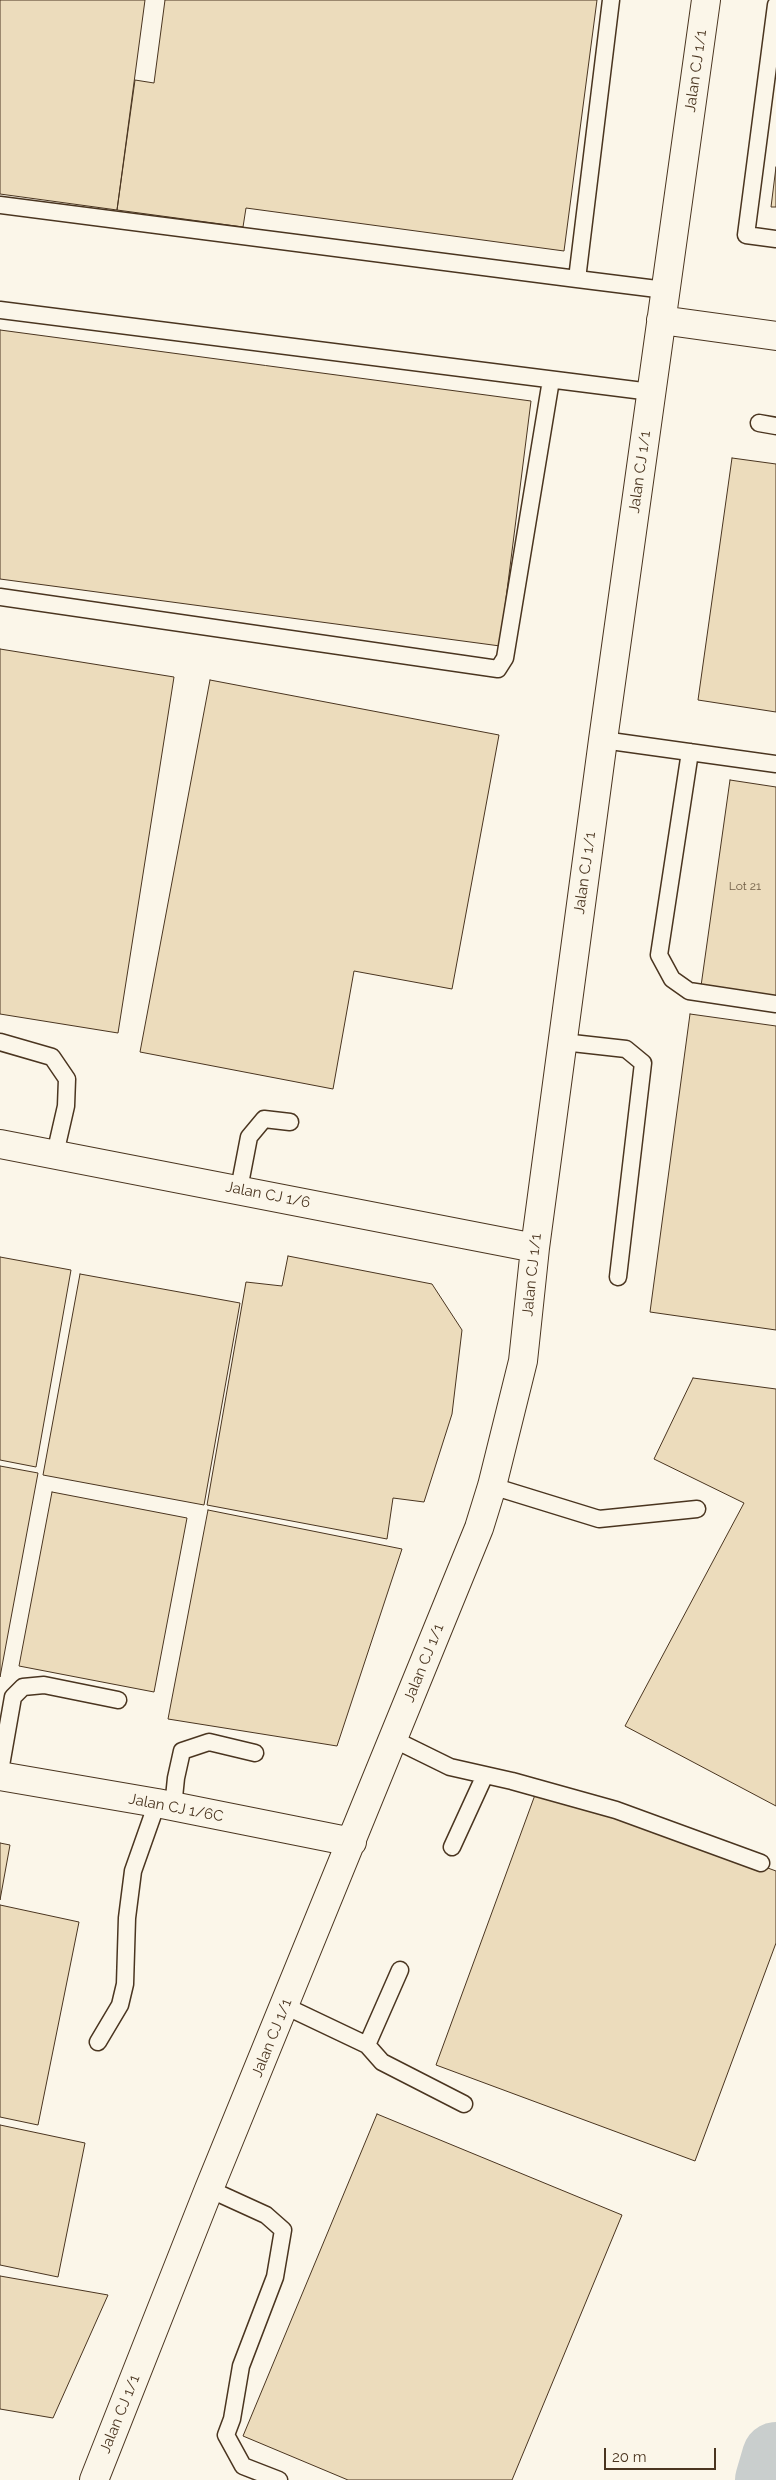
<!DOCTYPE html>
<style>
body{margin:0}
#map{position:relative;width:776px;height:2480px;overflow:hidden;background:#fbf6e9;font-family:Raleway,sans-serif}
canvas{display:block}
.scale{position:absolute;left:604px;top:2448px;width:112px;height:22px;box-sizing:border-box;border:2px solid #4a3520;border-top:0;padding-left:6px;font-size:15px;line-height:18px;white-space:nowrap;color:#4a3520;-webkit-text-stroke:4px #fbf6e9;paint-order:stroke}
</style>
<div id="map">
<canvas width="776" height="2480"></canvas>
<div class="scale">20 m</div>
</div>
<script>
const g = document.querySelector('canvas').getContext('2d');
g.lineJoin = 'round';
function toPath(rows) {
  const path = new Path2D();
  for (const r of rows) {
    path.moveTo(r[0], r[1]);
    for (let i = 2; i < r.length; i += 2) path.lineTo(r[i], r[i + 1]);
  }
  return path;
}
function stroke(path, color, width, dash) {
  g.strokeStyle = color;
  g.lineWidth = width;
  g.lineCap = dash ? 'butt' : 'round';
  g.setLineDash(dash || []);
  g.stroke(path);
}
function fillPath(path, color) {
  g.fillStyle = color;
  g.fill(path, 'evenodd');
}
function label(font, color, halo, rows, align = 'center') {
  g.font = font + ' Raleway,sans-serif';
  g.lineWidth = 4;
  g.setLineDash([]);
  g.textBaseline = 'middle';
  g.strokeStyle = halo;
  g.fillStyle = color;
  for (const [text, x, y, turn = 0] of rows) {
    g.save();
    g.translate(x, y);
    g.rotate((+turn || 0) * Math.PI / 180);
    g.textAlign = isNaN(turn) ? turn : align;
    if (halo) g.strokeText(text, 0, 0);
    g.fillText(text, 0, 0);
    g.restore();
  }
}
stroke(toPath([
 [769,2480,776,2456]
]), '#c9cecd', 68);
const building = toPath([
 [0,0,145,0,117,210,0,194,0,0],
 [165,0,597,0,564,251,246,208,243,227,117,210,135,80,154,83,165,0],
 [776,167,776,207,771,207,776,167],
 [0,330,531,401,500,646,0,579,0,330],
 [732,458,776,464,776,712,698,700,732,458],
 [0,649,174,677,118,1033,0,1014,0,649],
 [210,680,499,735,452,989,354,971,333,1089,140,1052,210,680],
 [730,780,776,787,776,996,701,986,730,780],
 [690,1014,776,1026,776,1330,650,1312,690,1014],
 [288,1256,432,1284,462,1330,452,1414,424,1502,393,1498,387,1539,207,1505,246,1282,282,1286,288,1256],
 [0,1257,71,1270,36,1467,0,1460,0,1257],
 [80,1274,240,1303,204,1505,43,1475,80,1274],
 [693,1378,776,1389,776,1806,625,1726,744,1503,654,1459,693,1378],
 [0,1466,38,1473,0,1677,0,1466],
 [52,1492,187,1518,154,1692,19,1666,52,1492],
 [208,1510,402,1549,337,1746,168,1719,208,1510],
 [539,1784,776,1871,776,1943,695,2161,436,2065,539,1784],
 [0,1843,10,1845,0,1900,0,1843],
 [0,1905,79,1922,38,2125,0,2117,0,1905],
 [377,2114,622,2215,512,2480,348,2480,243,2436,377,2114],
 [0,2125,85,2143,58,2277,0,2265,0,2125],
 [0,2276,108,2295,53,2418,0,2409,0,2276]
]);
fillPath(building, '#ecdcbc');
stroke(building, '#4a3520', 1);
const lane = toPath([
 [611,0,577,279,665,290],
 [776,5,746,235,776,239],
 [0,205,577,279],
 [0,310,651,392],
 [759,423,776,426],
 [0,597,498,669,505,658,551,380],
 [603,740,776,764],
 [690,752,659,955,672,979,689,991,776,1004],
 [0,1042,52,1057,67,1079,66,1106,55,1154],
 [563,1042,626,1049,643,1063,618,1277],
 [239,1189,249,1137,264,1119,290,1122],
 [492,1486,599,1519,697,1509],
 [393,1739,450,1767,512,1781,616,1810,761,1863],
 [0,1771,13,1697,23,1687,44,1685,118,1700],
 [173,1807,176,1778,182,1751,209,1742,255,1753],
 [452,1847,485,1775],
 [285,2006,367,2045,382,2062,464,2104],
 [98,2042,120,2005,125,1984,127,1918,133,1871,157,1803],
 [367,2045,400,1970],
 [209,2189,266,2215,283,2230,275,2277,241,2366,232,2419,226,2435,243,2466,279,2480]
]);
const street = toPath([
 [661,320,776,336],
 [0,1144,535,1248],
 [0,1776,157,1803,352,1842],
 [94,2480,209,2189,479,1528,492,1486,523,1361,535,1248,603,740,706,0]
]);
stroke(lane, '#4a3520', 19);
stroke(street, '#4a3520', 30);
stroke(lane, '#fbf6e9', 16);
stroke(street, '#fbf6e9', 28);
label('12px', '#725f47', null, [
 ["Lot 21",745,886]
]);
label('15px', '#4a3520', '#fbf6e9', [
 ["Jalan CJ 1/1",696,71,-82],
 ["Jalan CJ 1/1",640,472,-82],
 ["Jalan CJ 1/1",585,873,-82],
 ["Jalan CJ 1/6",268,1195,11],
 ["Jalan CJ 1/1",532,1275,-84],
 ["Jalan CJ 1/1",424,1663,-68],
 ["Jalan CJ 1/6C",176,1808,11],
 ["Jalan CJ 1/1",272,2038,-68],
 ["Jalan CJ 1/1",120,2414,-68]
]);
</script>
